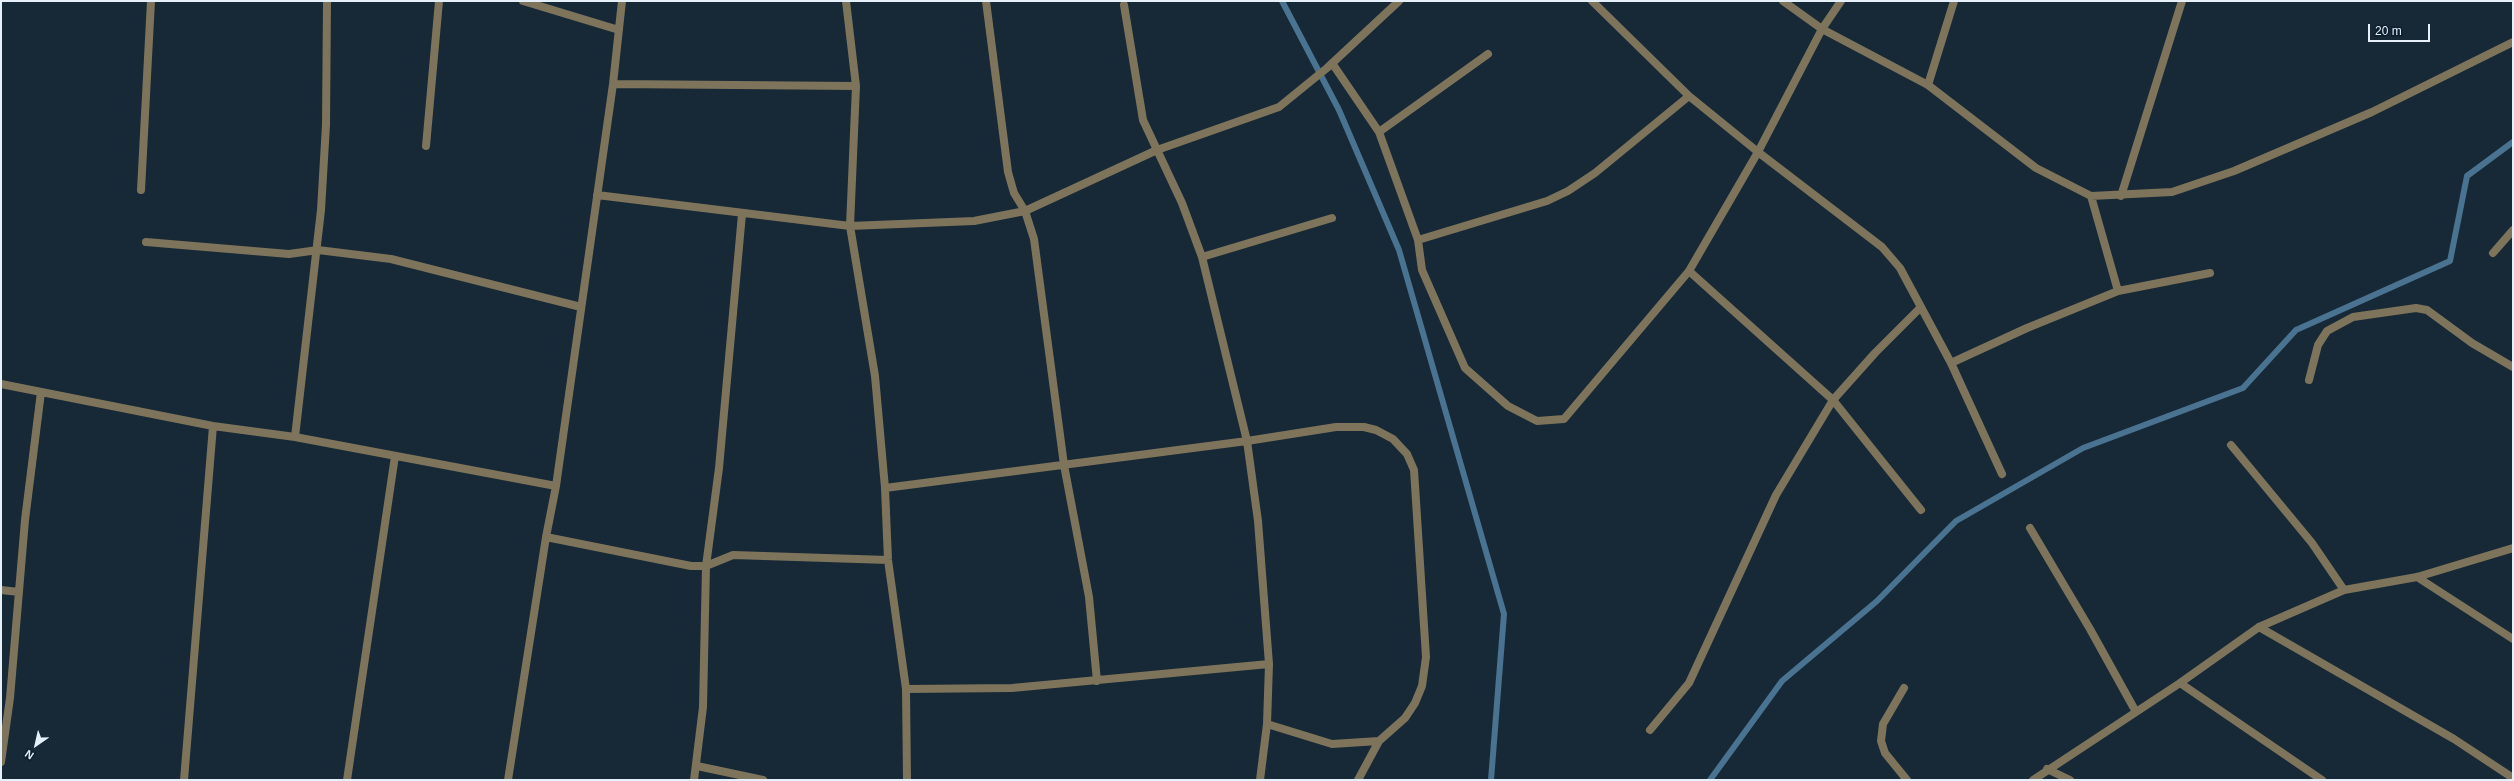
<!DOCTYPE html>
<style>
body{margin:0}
#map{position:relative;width:2514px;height:781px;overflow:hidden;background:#172836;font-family:Helvetica,sans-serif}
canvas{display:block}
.frame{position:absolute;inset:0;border:2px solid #e5f0fa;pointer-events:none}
.north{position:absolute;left:16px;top:725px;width:40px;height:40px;-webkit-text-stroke:3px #0d1f2c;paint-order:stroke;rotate:214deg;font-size:11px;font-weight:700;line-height:16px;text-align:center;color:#e5f0fa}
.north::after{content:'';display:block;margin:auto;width:14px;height:18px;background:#e5f0fa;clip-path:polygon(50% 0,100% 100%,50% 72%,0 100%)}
.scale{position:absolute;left:2368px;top:24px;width:62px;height:18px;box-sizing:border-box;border:2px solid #e5f0fa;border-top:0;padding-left:5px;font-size:12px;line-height:14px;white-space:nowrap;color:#e5f0fa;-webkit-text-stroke:3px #0d1f2c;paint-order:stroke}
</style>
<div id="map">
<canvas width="2514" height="781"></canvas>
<div class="frame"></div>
<div class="north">N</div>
<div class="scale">20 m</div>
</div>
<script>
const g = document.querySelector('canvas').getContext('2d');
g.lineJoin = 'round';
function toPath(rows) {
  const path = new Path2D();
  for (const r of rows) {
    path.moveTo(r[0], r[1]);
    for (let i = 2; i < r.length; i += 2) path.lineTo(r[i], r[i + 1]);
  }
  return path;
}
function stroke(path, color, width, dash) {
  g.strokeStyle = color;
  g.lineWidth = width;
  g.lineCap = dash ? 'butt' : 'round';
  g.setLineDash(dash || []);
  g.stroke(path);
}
stroke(toPath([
 [1282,1,1339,110,1399,250,1504,614,1491,780],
 [1710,780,1782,681,1877,601,1956,521,2083,448,2243,388,2296,330,2450,261,2467,176,2513,142]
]), '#497391', 6);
stroke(toPath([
 [523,1,619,30],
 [846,1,856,86,850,226,875,376,885,488,888,560,906,689,907,780],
 [986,1,1008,172,1014,193,1025,211,1034,239,1064,465,1089,597,1097,681],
 [1592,1,1689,96,1758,152,1882,247,1900,268,1951,363,2002,474],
 [1783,1,1822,29,1928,85,2036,168,2091,196,2172,192,2234,171,2372,112,2513,42],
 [1124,5,1143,120,1182,203,1202,257,1247,441,1258,521,1269,664,1267,724,1260,780],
 [1332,63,1379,132,1418,240,1422,270,1465,368,1508,406,1537,421,1564,419,1689,271,1758,152,1822,29,1841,1],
 [613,84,856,86],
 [1928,85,1954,1],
 [1379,132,1488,54],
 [426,146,439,1],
 [141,190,151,1],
 [597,195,850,226,974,221,1025,211,1157,150,1279,107,1327,68,1399,1],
 [2091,196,2118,291],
 [2121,196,2182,1],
 [1418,240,1547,201,1568,191,1595,173,1689,96],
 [146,242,289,254,318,250,391,259,581,307],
 [2493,253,2513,230],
 [1202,257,1332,218],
 [1689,271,1833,400,1921,510],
 [1951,363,2027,328,2118,291,2210,273],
 [2309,380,2318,345,2327,331,2353,317,2416,308,2427,310,2472,343,2513,367],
 [1,384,213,426,295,437,556,486],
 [295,437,321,210,326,125,327,1],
 [2231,445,2312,543,2344,590],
 [885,488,1247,441,1336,427,1364,427,1376,430,1393,439,1407,454,1414,470,1426,657,1422,686,1415,703,1405,718,1379,741,1332,744,1267,724],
 [2030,528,2090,629,2136,712],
 [546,537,691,566,706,566,733,555,888,560],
 [2417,577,2513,639],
 [1,590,19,592],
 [2259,627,2454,739,2513,778],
 [2180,683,2322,780],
 [1904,688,1883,724,1881,741,1885,753,1907,780],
 [906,689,1012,688,1269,664],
 [1650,730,1689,683,1776,495,1833,400,1875,353,1920,308],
 [1,762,10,698,25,520,41,392],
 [697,766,763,780],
 [2047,769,2070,780],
 [184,780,213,426],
 [347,780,395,456],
 [508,780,546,537,556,486,613,84,622,1],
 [694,780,703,707,706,566,719,468,742,214],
 [1358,780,1379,741],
 [2033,780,2180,683,2259,627,2344,590,2417,577,2513,548]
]), '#7d745b', 8);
</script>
